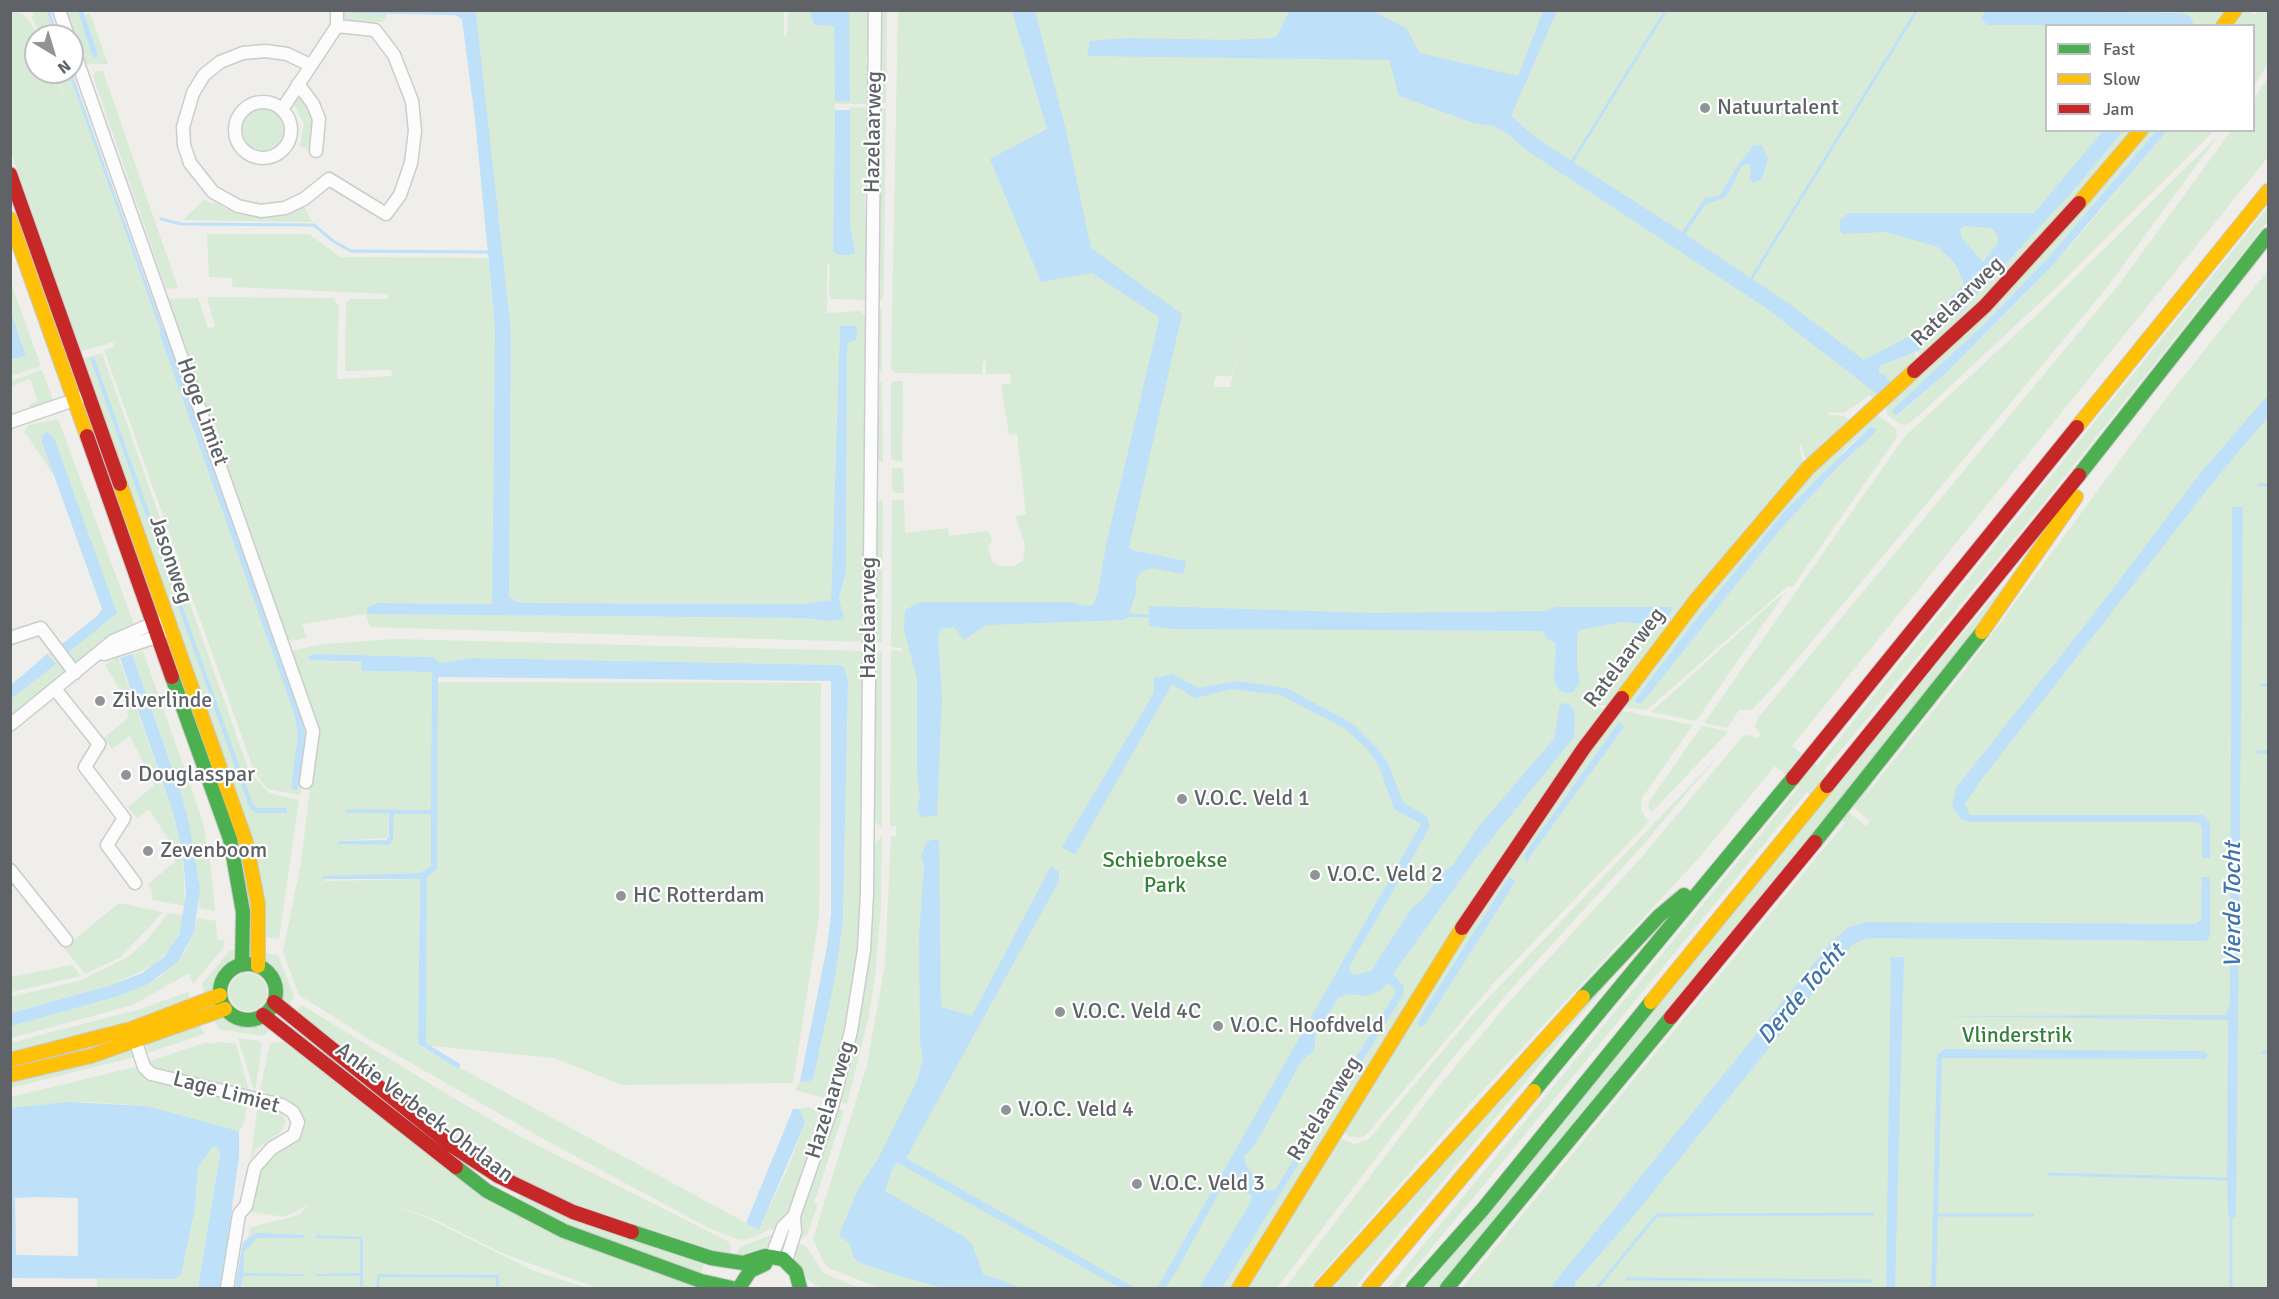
<!DOCTYPE html>
<style>
body{margin:0}
#map{position:relative;width:2279px;height:1299px;overflow:hidden;background:#efeeea;font-family:Signika,sans-serif}
canvas{display:block}
.frame{position:absolute;inset:0;border:12px solid #5f6368;pointer-events:none}
.legend{position:absolute;left:2045px;top:24px;width:210px;height:108px;box-sizing:border-box;background:#fff;border:2px solid #bfc1c3;margin:0;padding:8px 10px;list-style:none;font-size:18px;color:#5f6368}
.legend li{display:flex;align-items:center;gap:12px;height:30px}
.legend b{width:30px;border:2px solid #bfc1c3}
.north{position:absolute;left:24px;top:24px;width:60px;height:60px;box-sizing:border-box;background:#fff;border:2px solid #bfc1c3;border-radius:50%;rotate:142deg;font-size:16px;font-weight:700;line-height:24px;text-align:center;color:#5f6368}
.north::after{content:'';display:block;margin:auto;width:21px;height:27px;background:#919496;clip-path:polygon(50% 0,100% 100%,50% 72%,0 100%)}
</style>
<div id="map">
<canvas width="2279" height="1299"></canvas>
<div class="frame"></div>
<ul class="legend">
<li><b style="height:8px;background:#4caf50"></b>Fast</li>
<li><b style="height:8px;background:#ffc107"></b>Slow</li>
<li><b style="height:8px;background:#c62828"></b>Jam</li>
</ul>
<div class="north">N</div>
</div>
<script>
const g = document.querySelector('canvas').getContext('2d');
g.lineJoin = 'round';
function fillPath(path, color) {
  g.fillStyle = color;
  g.fill(path, 'evenodd');
}
function toPath(rows) {
  const path = new Path2D();
  for (const r of rows) {
    if (r.length === 3) {
      path.moveTo(r[0] + r[2], r[1]);
      path.arc(r[0], r[1], r[2], 0, 2 * Math.PI);
      continue;
    }
    path.moveTo(r[0], r[1]);
    for (let i = 2; i < r.length; i += 2) path.lineTo(r[i], r[i + 1]);
  }
  return path;
}
function stroke(path, color, width, dash) {
  g.strokeStyle = color;
  g.lineWidth = width;
  g.lineCap = dash ? 'butt' : 'round';
  g.setLineDash(dash || []);
  g.stroke(path);
}
function label(font, color, halo, rows, align = 'center') {
  g.font = font + ' Signika,sans-serif';
  g.lineWidth = 4.5;
  g.setLineDash([]);
  g.textBaseline = 'middle';
  g.strokeStyle = halo;
  g.fillStyle = color;
  for (const [text, x, y, turn = 0] of rows) {
    g.save();
    g.translate(x, y);
    g.rotate((+turn || 0) * Math.PI / 180);
    g.textAlign = isNaN(turn) ? turn : align;
    if (halo) g.strokeText(text, 0, 0);
    g.fillText(text, 0, 0);
    g.restore();
  }
}
fillPath(toPath([
 [10,11,21,13,28,19,38,36,36,72,54,72,67,104,56,72,71,72,195,420,308,726,304,776,300,795,269,789,262,783,253,768,104,350,113,347,114,342,81,351,11,152],
 [38,11,50,11,59,36,41,36,32,18,34,12],
 [64,11,78,11,92,56,98,55,83,16,90,13,108,64,83,64],
 [344,11,352,11,353,13,387,14,383,22,350,21,344,18],
 [475,11,784,11,784,35,787,36,788,11,810,11,814,25,834,26,835,101,850,101,847,11,870,11,866,64,869,65,869,104,835,104,833,251,855,253,850,222,850,107,869,108,869,130,866,130,866,154,868,155,868,190,865,191,865,215,868,216,867,300,832,299,829,295,830,264,827,264,827,313,860,311,868,318,865,642,370,627,366,614,302,624,307,638,291,641,287,639,169,299,198,298,208,328,215,327,207,297,334,298,339,307,337,379,392,376,391,370,345,371,346,302,351,299,388,299,388,294,233,287,231,278,209,277,207,234,309,234,340,257,488,258,495,327,492,604,377,603,540,616,799,618,831,621,844,619,839,598,846,571,847,351,848,343,856,340,856,326,840,326,831,600,801,604,525,603,515,601,509,596,511,330],
 [880,11,887,11,886,103,879,105],
 [898,11,2231,11,2219,25,2046,26,2046,130,2114,131,1915,353,1919,362,1875,401,1870,395,1844,413,1829,412,1827,415,1845,416,1850,422,1807,463,1801,445,1799,448,1804,466,1607,705,1600,705,1599,708,1605,709,1233,1288,972,1288,851,1244,853,1257,874,1268,943,1288,880,1288,829,1268,823,1261,813,1239,867,1065,885,964,891,836,896,836,896,826,890,826,891,650,902,651,902,648,891,647,892,500,904,500,905,533,948,528,949,536,988,531,992,539,988,549,992,561,1000,566,1013,566,1023,561,1025,544,1015,516,1026,514,1017,434,1009,435,1001,384,1011,384,1010,374,986,374,986,361,983,361,982,374,895,373,891,370],
 [1249,311,1230,387,1213,387,1216,376,1232,376],
 [2241,11,2250,11,2253,15,2259,11,2268,11,2268,64,2254,86,2254,26,2229,26],
 [96,71,103,71,178,288,166,289,93,76],
 [2268,77,2268,157,1792,746,1817,766,2268,207,2268,221,2038,510,1824,771,1837,782,2012,575,1861,801,1961,676,2157,410,2268,270,2268,1288,1462,1288,1845,823,1831,810,1438,1288,1423,1288,1821,803,1807,792,1412,1272,1398,1288,1388,1288,1800,786,1775,766,1697,860,1467,1107,1309,1288,1285,1288,1438,1087,1508,1003,1640,859,1743,736,1750,735,1758,739,1761,734,1755,727,1757,719,2120,283,2231,131,2254,130,2254,99],
 [1841,797,1870,821,1866,826,1837,803],
 [300,93,314,116,311,151,300,146,304,124,293,103],
 [264,130,24],
 [879,108,886,109,884,263,883,299,878,300],
 [2123,131,2134,131,2007,277,1920,356,1918,352,1937,330,1975,298],
 [2147,131,2156,131,2047,259,1983,325,1893,409,1894,414,1898,415,1946,373,2025,294,2076,239,2167,131,2214,131,2059,285,1918,416,1908,424,1902,425,1887,415,1885,405],
 [2218,136,2105,290,1777,683,1752,710,1739,710,1727,728,1704,723,1905,436,2041,311],
 [205,199,211,204,214,202,232,212,249,216,288,213,304,207,312,222,183,220],
 [10,280,41,366,11,376,11,361,26,356,11,312],
 [876,309,882,309,882,373,878,370],
 [102,353,249,771,269,793,299,800,279,939,262,937,86,377,90,375,84,358],
 [42,370,53,400,32,410,29,405,38,401,30,379,11,386,11,381],
 [882,381,883,463,875,458,875,389],
 [894,381,903,381,902,462,891,459,891,384],
 [1878,415,1896,429,1897,437,1792,588,1788,586,1647,710,1620,707,1653,664,1817,467],
 [1871,426,1874,427,1874,434,1840,465,1779,531,1639,705,1635,703,1635,700,1686,632,1847,448],
 [58,419,134,624,112,634,11,715,11,699,56,664,47,654,117,613,42,442,55,477,24,431,29,425],
 [903,468,904,493,895,493,892,490,892,468],
 [883,500,882,642,873,642,876,503],
 [1785,593,1696,721,1651,712,1775,600],
 [395,639,864,651,863,919,853,1003,828,1099,795,1090,800,1081,808,1082,843,919,848,680,844,667,837,665,470,658,441,663,433,657,310,654,310,660,361,663,362,671,432,672,432,682,821,683,819,917,793,1083,622,1085,554,1058,422,1045,424,875,432,867,431,849,431,866,419,873,323,876,325,881,420,879,418,1045,759,1230,787,1170,805,1123,800,1109,808,1107,822,1112,824,1115,802,1179,779,1230,770,1229,749,1239,740,1240,709,1228,547,1141,369,1039,299,995,283,951,301,863,318,723,292,653,295,650,325,644],
 [431,810,431,814,394,814,393,842,389,845,338,844,339,841,388,838,389,813,347,813],
 [143,651,203,822,210,861,215,911,199,908,198,876,172,766,132,654],
 [873,651,882,651,882,828,872,819],
 [118,656,173,812,183,854,185,906,152,900,152,891,148,884,175,862,167,837,149,809,137,818,128,807,154,785,130,736,112,749,104,738,129,717,120,690,105,665],
 [1618,710,1693,725,1642,798,1641,810,1648,821,1647,824,1494,983,1366,1135,1359,1138,1348,1136,1344,1130,1457,945],
 [1702,726,1727,731,1727,733,1652,812,1648,806,1650,800],
 [1719,755,1643,845,1512,988,1446,1066,1277,1288,1247,1288,1341,1139,1355,1144,1369,1139,1476,1011],
 [882,836,881,905,875,977,868,1020,847,1104,838,1101,872,846],
 [119,903,163,912,121,957,85,974,64,948],
 [168,913,184,915,183,923,173,947,154,965,112,985,11,1013,10,997,79,981,128,957,146,941],
 [198,918,216,921,217,940,225,941,223,948,195,982,193,984,189,973,133,1005,11,1038,10,1026,117,997,160,977,185,952],
 [230,950,239,950,236,960,225,969,215,988,205,997,202,984],
 [262,953,278,955,294,997,287,1009,279,996,278,981,265,963],
 [1631,955,1354,1288,1328,1288],
 [72,965,81,976,11,992,11,977],
 [248,992,19],
 [188,992,191,1003,11,1057,10,1043,137,1010],
 [302,1005,455,1099,521,1137,729,1242,731,1248,729,1257,590,1214,494,1169,292,1014],
 [222,1015,242,1024,263,1023,273,1027,263,1036,219,1029,213,1018],
 [199,1023,204,1034,145,1054,147,1043],
 [238,1038,259,1041,262,1044,255,1093],
 [288,1041,466,1183,703,1288,597,1288,502,1253,432,1218,393,1205,430,1219,534,1271,588,1288,240,1288,245,1244,251,1227,299,1215,308,1205,285,1217,251,1212,257,1173,302,1122,300,1112,291,1104,260,1090,270,1043],
 [207,1042,208,1044,220,1042,236,1044,249,1091,153,1069,147,1062],
 [130,1051,135,1057,11,1088,10,1079],
 [135,1067,141,1073,248,1099,244,1124,239,1131,147,1106,87,1102,11,1108,11,1097],
 [258,1104,280,1111,286,1121,281,1132,255,1150,250,1164],
 [835,1109,844,1111,814,1203,818,1204,807,1235,802,1238,797,1236,809,1188],
 [212,1147,218,1147,220,1155,198,1288,97,1288,97,1278,175,1279,181,1275,195,1209,198,1168],
 [522,1192,704,1264,701,1275,592,1236,516,1203],
 [771,1235,774,1235,768,1247,735,1257,740,1247],
 [795,1242,806,1246,823,1273,860,1288,822,1288,815,1285,807,1279,796,1261]
]), '#d8ebd6');
fillPath(toPath([
 [1371,10,1406,28,1420,53,1518,76,1543,11,1557,11,1511,116,1536,138,1682,232,1705,198,1719,196,1738,165,1754,145,1762,145,1768,159,1762,179,1754,183,1750,180,1751,166,1747,163,1741,167,1729,192,1724,198,1706,204,1685,234,1788,303,1864,360,1919,331,1964,284,1955,263,1938,247,1885,232,1843,234,1840,230,1840,220,1849,213,2034,213,2103,131,2123,131,2071,193,1962,311,1937,330,1920,350,1879,366,1879,373,1884,374,1891,383,1878,395,1766,308,1526,150,1508,134,1494,126,1474,123,1399,96,1389,60,1087,56,1090,41,1126,38,1230,40,1272,38,1278,35,1289,11],
 [1965,226,1991,228,1997,234,1998,243,1983,262,1962,238,1960,229],
 [78,11,83,11,98,55,97,58,92,56],
 [352,11,475,10,476,14,511,330,509,596,515,601,525,603,801,604,831,600,840,326,857,326,856,340,848,343,847,351,846,571,839,598,844,619,831,621,799,618,367,614,367,608,377,603,492,604,495,327,475,119,462,19,455,15,352,13],
 [810,11,849,11,850,102,835,101,834,26,814,25],
 [1012,11,1035,11,1067,134,1091,248,1182,314,1129,547,1131,550,1186,561,1183,574,1153,568,1141,572,1136,580,1136,593,1128,617,1124,620,986,625,964,640,954,627,941,629,938,638,942,696,937,816,922,817,917,810,920,795,917,775,917,679,904,630,905,610,920,602,1072,602,1083,606,1093,605,1098,592,1107,541,1159,320,1159,317,1092,273,1041,282,990,159,1047,129],
 [1985,11,2180,13,2190,16,2194,25,1988,25,1981,19],
 [835,110,850,110,850,222,855,253,848,255,839,255,833,251],
 [2156,131,2167,131,2050,268,1946,373,1897,415,1893,413,1893,409,1983,325,2047,259],
 [11,312,26,356,12,360,10,357],
 [165,329,303,718,305,737,298,789,296,790,291,788,298,735,295,716,159,332],
 [94,357,252,802,257,808,287,808,287,813,256,813,250,809,90,358],
 [2268,395,2268,417,2214,481,1981,780,1965,804,1970,815,2203,815,2210,823,2210,858,2202,858,2202,827,2198,822,1970,822,1961,819,1952,806,1956,788,2089,620,2203,470],
 [1871,426,1876,430,1874,434,1840,465,1779,531,1641,704,1635,703,1635,700,1686,632,1784,512],
 [47,432,54,438,117,613,63,657,57,648,97,616,102,609,42,442,42,436],
 [2232,507,2243,507,2236,1217,2228,1217,2227,1178,2228,1020,1927,1016,2225,1015,2227,1012,2230,1002],
 [1149,606,1374,613,1546,611,1556,607,1674,607,1662,625,1621,622,1580,630,1577,635,1577,667,1580,681,1573,692,1566,693,1560,691,1554,681,1556,644,1546,638,1543,631,1173,629,1149,626],
 [47,654,56,664,11,699,11,685],
 [132,654,180,790,189,823,200,889,194,932,178,962,148,984,116,997,11,1026,11,1013,112,985,142,973,164,957,179,935,186,895,183,854,173,812,120,658],
 [314,654,433,657,441,663,470,658,837,665,844,667,848,680,843,919,835,978,813,1079,808,1082,800,1081,827,947,831,914,831,681,438,677,437,869,427,877,426,1043,460,1064,459,1069,418,1044,420,879,322,879,324,876,419,873,431,866,431,814,394,814,393,842,389,845,338,844,339,841,387,840,389,836,389,813,346,813,346,809,431,810,432,672,362,671,361,662,310,660,308,656],
 [1172,674,1199,688,1236,681,1286,688,1346,720,1355,726,1378,749,1388,763,1403,802,1427,817,1430,827,1350,965,1349,970,1354,975,1371,971,1411,909,1425,897,1441,874,1453,865,1479,826,1554,739,1560,704,1569,703,1575,712,1574,737,1476,858,1393,974,1404,987,1403,995,1222,1288,1199,1288,1251,1202,1252,1196,1238,1187,1231,1177,1226,1180,1177,1270,1165,1288,1157,1288,1421,824,1394,809,1379,766,1366,748,1344,728,1280,695,1232,689,1195,698,1172,684,1075,855,1062,847,1154,693,1154,678],
 [1388,983,1395,988,1395,994,1275,1190,1267,1191,1259,1184,1247,1167,1244,1157,1256,1143,1301,1062,1315,1049,1315,1036,1338,998,1347,994,1366,996,1380,991],
 [1619,722,1624,727,1526,862,1524,855],
 [931,840,939,840,941,1007,972,1016,1051,866,1059,872,1059,881,906,1158,1135,1288,1120,1288,898,1163,893,1166,885,1191,966,1238,972,1244,983,1274,1022,1288,943,1288,896,1275,860,1263,853,1257,850,1244,839,1235,857,1191,878,1159,917,1081,923,1058,920,1042,919,937,924,866,921,857,926,843],
 [1509,877,1515,881,1505,898,1424,1026,1420,1027,1418,1023,1427,1006],
 [2202,877,2210,877,2210,936,2206,941,1875,938,1861,940,1851,946,1636,1213,1575,1283,1575,1288,1550,1288,1833,940,1849,927,1866,922,2196,924,2201,920],
 [1891,957,1904,957,1895,1288,1886,1288],
 [1945,1049,2204,1051,2208,1055,2205,1059,1942,1058,1936,1288,1931,1288,1937,1055],
 [68,1102,147,1106,239,1131,239,1157,221,1288,198,1288,220,1155,218,1147,212,1147,198,1168,195,1209,181,1275,175,1279,11,1278,10,1108],
 [37,1197,78,1198,78,1256,16,1255,15,1198],
 [793,1109,800,1109,805,1123,759,1230,746,1223],
 [256,1233,304,1235,303,1238,257,1238,244,1252,243,1273,304,1274,304,1276,243,1276,241,1288,235,1288,243,1242],
 [316,1235,363,1237,363,1288,360,1288,360,1276,315,1276,315,1274,360,1273,360,1239,316,1238],
 [378,1274,499,1275,499,1288,496,1288,496,1278,380,1277,379,1288,376,1288]
]), '#bfe0f9');
stroke(toPath([
 [48,10,57,36],
 [70,72,162,330],
 [1572,162,1666,10],
 [161,219,181,224,314,225,333,241,351,251,488,252],
 [1751,279,1917,10],
 [2259,485,2268,485],
 [1125,615,1151,616],
 [2261,685,2268,685],
 [2257,752,2268,752],
 [2263,1053,2268,1052],
 [2049,1174,2231,1179],
 [1936,1215,2033,1215],
 [1627,1279,1871,1281],
 [1597,1288,1657,1215,1873,1214],
 [2231,1288,2231,1214]
]), '#bfe0f9', 3);
const street = toPath([
 [59,10,68,36],
 [72,46,313,731,306,782],
 [310,65,287,54,266,51,243,53,220,62,204,75,193,93,183,127,184,145,190,163,213,192,238,206,261,211,285,208,304,199,329,179,386,214,400,195,411,163,415,131,412,101,394,55,375,30,337,26],
 [298,84,313,104,319,119,316,151],
 [263,130,28],
 [283,108,337,26,337,10],
 [10,422,80,398],
 [10,638,41,628,75,673],
 [104,654,159,636,163,632],
 [55,689,99,744,85,767,124,818,107,845,135,883],
 [10,725,113,641,154,623,159,623],
 [10,870,66,940],
 [133,1034,144,1067,151,1074,282,1105,293,1112,298,1122,294,1135,272,1148,255,1167,246,1206,239,1214,227,1288],
 [772,1256,783,1227,794,1216],
 [786,1261,795,1232,794,1216,832,1107,851,1031,864,950,867,894,875,10]
]);
const fast = toPath([
 [2079,475,2268,235],
 [172,677,230,839,243,912,242,965],
 [1815,842,1982,632],
 [248,992,28],
 [1583,997,1659,916,1684,895],
 [1534,1091,1793,778],
 [456,1167,487,1191,564,1231,701,1281,732,1288],
 [632,1232,711,1258,743,1263,765,1256,783,1259,796,1272,800,1288],
 [739,1288,750,1271,765,1264],
 [1413,1288,1483,1209,1651,1002],
 [1447,1288,1671,1017]
]);
const slow = toPath([
 [2223,26,2235,10],
 [2079,203,2141,130],
 [10,219,87,436],
 [2077,427,2268,191],
 [120,484,246,842,258,904,258,966],
 [1982,632,2076,497],
 [1622,698,1696,600,1808,468,1914,371],
 [1651,1002,1827,786],
 [10,1060,131,1029,220,995],
 [10,1075,91,1056,225,1009],
 [1239,1288,1462,928],
 [1321,1288,1583,997],
 [1369,1288,1534,1091]
]);
const jam = toPath([
 [10,174,120,484],
 [1914,371,1985,306,2079,203],
 [87,436,172,677],
 [1793,778,2077,427],
 [1827,786,2079,475],
 [1462,928,1584,748,1622,698],
 [274,1002,452,1146,498,1176,573,1212,632,1232],
 [263,1015,456,1167],
 [1671,1017,1815,842]
]);
stroke(street, '#cbcccc', 15);
stroke(fast, '#cacacb', 16);
stroke(slow, '#cacacb', 16);
stroke(jam, '#cacacb', 16);
stroke(street, '#fdfcfc', 12);
stroke(fast, '#4caf50', 14);
stroke(slow, '#ffc107', 14);
stroke(jam, '#c62828', 14);
for (const [x, y, r, color] of [
 [1705,108,6,"#919496"],
 [100,701,6,"#919496"],
 [126,775,6,"#919496"],
 [1182,799,6,"#919496"],
 [148,851,6,"#919496"],
 [1315,875,6,"#919496"],
 [621,896,6,"#919496"],
 [1060,1012,6,"#919496"],
 [1218,1026,6,"#919496"],
 [1006,1110,6,"#919496"],
 [1137,1184,6,"#919496"]
]) {
  const dot = new Path2D();
  dot.arc(x, y, r, 0, 2 * Math.PI);
  g.fillStyle = color;
  g.fill(dot);
  stroke(dot, '#fff', 2);
}
label('22px', '#5f6368', '#fff', [
 ["Natuurtalent",1717,108],
 ["Zilverlinde",112,701],
 ["Douglasspar",138,775],
 ["V.O.C. Veld 1",1194,799],
 ["Zevenboom",160,851],
 ["V.O.C. Veld 2",1327,875],
 ["HC Rotterdam",633,896],
 ["V.O.C. Veld 4C",1072,1012],
 ["V.O.C. Hoofdveld",1230,1026],
 ["V.O.C. Veld 4",1018,1110],
 ["V.O.C. Veld 3",1149,1184]
], 'left');
label('22px', '#5f6368', '#fff', [
 ["Hazelaarweg",874,132,-89],
 ["Ratelaarweg",1958,302,-44],
 ["Hoge Limiet",202,412,70],
 ["Jasonweg",170,560,71],
 ["Hazelaarweg",869,618,-90],
 ["Ratelaarweg",1625,658,-53],
 ["Lage Limiet",226,1093,15],
 ["Hazelaarweg",831,1100,-73],
 ["Ratelaarweg",1325,1109,-58],
 ["Ankie Verbeek-Ohrlaan",424,1113,37]
]);
label('22px', '#348238', '#fff', [
 ["Schiebroekse",1165,861],
 ["Park",1165,886],
 ["Vlinderstrik",2017,1036]
]);
label('italic 24px', '#4174aa', '#fff', [
 ["Vierde Tocht",2234,905,-90],
 ["Derde Tocht",1802,995,-50]
]);
</script>
